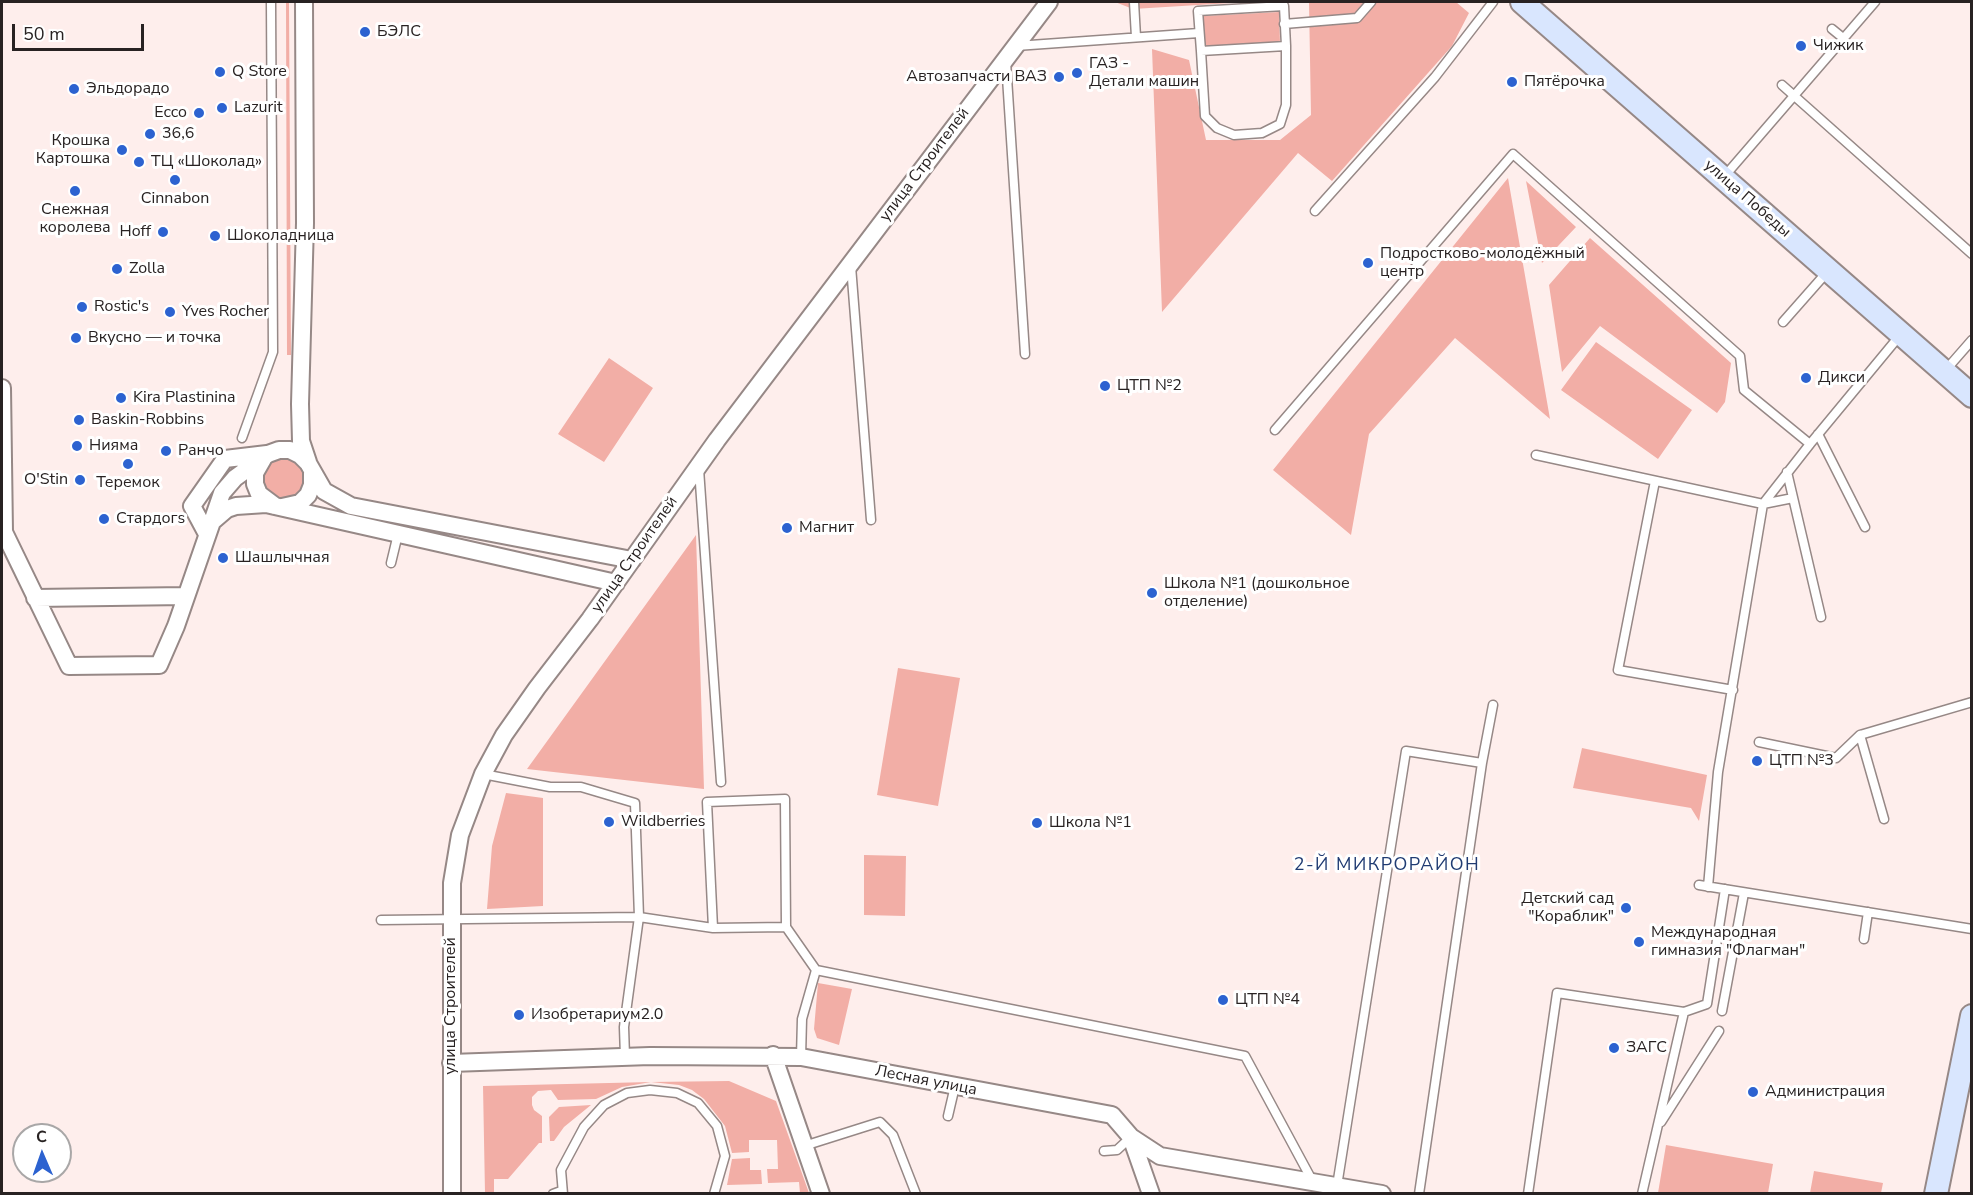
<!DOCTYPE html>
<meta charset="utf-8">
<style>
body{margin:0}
#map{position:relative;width:1973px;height:1195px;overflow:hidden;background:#feeeec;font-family:"Nunito Sans",sans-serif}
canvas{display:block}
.frame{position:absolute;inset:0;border:3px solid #282222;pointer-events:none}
.north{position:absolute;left:12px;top:1123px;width:60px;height:60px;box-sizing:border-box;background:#fff;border:2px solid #a9a7a7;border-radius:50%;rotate:358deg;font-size:16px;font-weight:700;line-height:24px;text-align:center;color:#282222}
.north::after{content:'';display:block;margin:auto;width:21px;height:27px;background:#2c62d0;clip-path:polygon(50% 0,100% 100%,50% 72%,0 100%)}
.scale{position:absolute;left:12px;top:24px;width:132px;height:27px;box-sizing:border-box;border:3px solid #282222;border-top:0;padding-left:8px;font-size:18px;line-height:21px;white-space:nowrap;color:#282222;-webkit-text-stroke:4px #fff;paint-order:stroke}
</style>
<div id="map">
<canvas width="1973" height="1195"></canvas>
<div class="frame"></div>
<div class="north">С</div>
<div class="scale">50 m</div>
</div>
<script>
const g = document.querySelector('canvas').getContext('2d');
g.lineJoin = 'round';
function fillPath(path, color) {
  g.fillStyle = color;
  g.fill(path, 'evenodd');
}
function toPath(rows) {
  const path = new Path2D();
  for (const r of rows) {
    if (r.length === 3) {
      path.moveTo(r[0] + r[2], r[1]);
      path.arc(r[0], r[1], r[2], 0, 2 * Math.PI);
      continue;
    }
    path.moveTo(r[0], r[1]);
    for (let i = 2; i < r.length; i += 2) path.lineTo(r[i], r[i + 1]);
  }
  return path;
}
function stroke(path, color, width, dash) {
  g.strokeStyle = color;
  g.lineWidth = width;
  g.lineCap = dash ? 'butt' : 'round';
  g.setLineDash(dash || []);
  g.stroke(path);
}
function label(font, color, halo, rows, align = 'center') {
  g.font = font + ' "Nunito Sans",sans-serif';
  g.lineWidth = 6;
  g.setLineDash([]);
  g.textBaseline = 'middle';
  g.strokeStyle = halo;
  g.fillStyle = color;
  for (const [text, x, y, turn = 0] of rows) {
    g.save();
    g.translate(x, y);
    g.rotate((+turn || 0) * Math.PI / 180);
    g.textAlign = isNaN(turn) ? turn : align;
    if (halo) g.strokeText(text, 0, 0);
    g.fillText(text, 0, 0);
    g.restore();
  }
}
fillPath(toPath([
 [286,2,289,2,291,355,287,355],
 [1115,2,1247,2,1133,9],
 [1309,2,1456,2,1469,13,1452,46,1332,181,1298,153,1162,312,1152,49,1189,60,1206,140,1280,140,1311,115],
 [1279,12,1280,43,1205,46,1203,16],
 [1508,178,1550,419,1455,338,1369,434,1351,535,1273,470],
 [1526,181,1576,227,1542,263],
 [1590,238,1731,363,1725,402,1717,413,1600,326,1562,372,1549,285],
 [1596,342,1692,410,1658,459,1561,390],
 [609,358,653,388,604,462,558,434],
 [284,478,21],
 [696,535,704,789,527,769],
 [898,668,960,678,938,806,877,795],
 [1582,748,1707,775,1699,821,1691,808,1573,788],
 [506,793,543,798,543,906,487,909,492,846],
 [864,855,906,856,905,916,864,915],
 [818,983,852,989,839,1045,817,1038,814,1029],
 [729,1081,776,1101,809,1193,800,1193,799,1182,768,1183,767,1169,778,1169,777,1140,749,1140,749,1152,732,1153,725,1126,704,1099,692,1090,679,1085,651,1082,622,1087,596,1099,558,1100,551,1090,538,1091,532,1097,532,1105,534,1110,542,1116,542,1143,539,1143,508,1179,494,1179,494,1193,485,1193,483,1086,651,1082],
 [591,1105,564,1127,554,1141,550,1141,549,1117,559,1107],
 [1666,1145,1773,1164,1768,1193,1658,1193],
 [750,1158,750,1170,761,1170,762,1184,727,1185,732,1159],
 [1814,1171,1883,1183,1881,1193,1810,1193]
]), '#f2aea6');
const lane = toPath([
 [1134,2,1136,37],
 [1284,6,1286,46,1201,51,1198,11,1284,6],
 [1284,24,1357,18,1371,2],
 [1832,29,1843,38],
 [1016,46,1199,33],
 [1201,51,1205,116,1217,128,1234,135,1262,133,1280,124,1286,105,1286,46],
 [1006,62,1025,354],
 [1782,85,1972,254],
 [1723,178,1875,2],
 [1315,211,1435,77,1493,2],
 [851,266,871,520],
 [1783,322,1828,271],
 [1944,372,1972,340],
 [1275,430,1513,154,1740,356,1744,390,1810,444,1901,334],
 [1818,434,1865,527],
 [242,438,273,352,271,2],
 [1536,455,1763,504,1793,498],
 [699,469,721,782],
 [1787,472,1821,617],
 [1655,481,1618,670,1733,690],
 [391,563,398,534],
 [1759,742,1836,758,1860,735],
 [1482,763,1493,705],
 [483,774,550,787,581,787,635,803,639,917,713,928,786,927],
 [1884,819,1860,735,1972,702],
 [1699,885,1972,929],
 [1708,887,1718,772,1763,504,1810,444],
 [381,920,639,917,624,1027,625,1057],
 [713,928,707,802,785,799,786,927,816,970,802,1019,801,1057],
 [1864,939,1868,912],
 [816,970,1245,1056,1313,1182],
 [1722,1011,1744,893],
 [1684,1012,1707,1004,1725,889],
 [948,1116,955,1086],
 [1661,1122,1719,1031],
 [804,1146,880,1122,893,1135,916,1194],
 [1104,1151,1117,1150,1131,1137],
 [1337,1186,1406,751,1482,763,1419,1194],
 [553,1194,561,1191],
 [563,1194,561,1170,584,1127,604,1105,627,1093,650,1090,677,1093,698,1103,717,1126,725,1156,714,1194],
 [1528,1194,1557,993,1684,1012,1642,1194]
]);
const street = toPath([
 [304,2,305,223,300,404,301,441,308,462],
 [2,388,4,532,69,666,159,665,176,626,222,493,235,478,268,454,279,450,290,450,300,455,308,463,324,491,351,506,632,560],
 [263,459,255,473,255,484,259,494,275,506],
 [282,507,300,503,308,495,312,485,312,473],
 [213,521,227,509,236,506,266,504,616,583],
 [207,534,192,506,225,459,267,454],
 [35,598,186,596],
 [773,1055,821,1194],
 [451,1063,650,1056,801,1057,1112,1115,1131,1137,1160,1156,1382,1194],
 [1131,1137,1151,1194],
 [452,1194,452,883,460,835,483,774,504,735,537,688,590,619,717,440,1049,2]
]);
const secondary = toPath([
 [1522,2,1972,396],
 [1936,1194,1972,1016]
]);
stroke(lane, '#968886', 11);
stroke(street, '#968886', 20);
stroke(secondary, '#968886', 26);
stroke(lane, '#fff', 8);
stroke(street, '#fff', 16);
stroke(secondary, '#d9e6fe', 22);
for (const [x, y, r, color] of [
 [365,32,6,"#2c62d0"],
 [1801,46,6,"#2c62d0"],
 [220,72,6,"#2c62d0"],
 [1077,73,6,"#2c62d0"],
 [1059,77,6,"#2c62d0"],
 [1512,82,6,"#2c62d0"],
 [74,89,6,"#2c62d0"],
 [222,108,6,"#2c62d0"],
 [199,113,6,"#2c62d0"],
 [150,134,6,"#2c62d0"],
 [122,150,6,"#2c62d0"],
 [139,162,6,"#2c62d0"],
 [175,180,6,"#2c62d0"],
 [75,191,6,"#2c62d0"],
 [163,232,6,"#2c62d0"],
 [215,236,6,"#2c62d0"],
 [1368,263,6,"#2c62d0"],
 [117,269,6,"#2c62d0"],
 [82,307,6,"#2c62d0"],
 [170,312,6,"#2c62d0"],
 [76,338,6,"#2c62d0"],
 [1806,378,6,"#2c62d0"],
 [1105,386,6,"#2c62d0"],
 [121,398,6,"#2c62d0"],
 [79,420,6,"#2c62d0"],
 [77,446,6,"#2c62d0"],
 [166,451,6,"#2c62d0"],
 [128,464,6,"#2c62d0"],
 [80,480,6,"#2c62d0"],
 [104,519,6,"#2c62d0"],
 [787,528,6,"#2c62d0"],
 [223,558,6,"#2c62d0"],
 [1152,593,6,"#2c62d0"],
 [1757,761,6,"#2c62d0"],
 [609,822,6,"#2c62d0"],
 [1037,823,6,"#2c62d0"],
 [1626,908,6,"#2c62d0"],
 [1639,942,6,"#2c62d0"],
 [1223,1000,6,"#2c62d0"],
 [519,1015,6,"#2c62d0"],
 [1614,1048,6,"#2c62d0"],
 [1753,1092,6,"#2c62d0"]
]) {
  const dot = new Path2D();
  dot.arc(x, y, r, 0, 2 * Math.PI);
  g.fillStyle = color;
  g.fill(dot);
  stroke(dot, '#fff', 2);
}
label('16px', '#282222', '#fff', [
 ["БЭЛС",377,32],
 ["Чижик",1813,46],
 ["ГАЗ -",1089,64],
 ["Детали машин",1089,82],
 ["Q Store",232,72],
 ["Автозапчасти ВАЗ",1047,77,"right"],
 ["Пятёрочка",1524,82],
 ["Эльдорадо",86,89],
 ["Lazurit",234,108],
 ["Ecco",187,113,"right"],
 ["36,6",162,134],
 ["Крошка",110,141,"right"],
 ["Картошка",110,159,"right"],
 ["ТЦ «Шоколад»",151,162],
 ["Cinnabon",175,199,"center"],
 ["Снежная",75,210,"center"],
 ["королева",75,228,"center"],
 ["Hoff",151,232,"right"],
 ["Шоколадница",227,236],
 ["Подростково-молодёжный",1380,254],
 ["центр",1380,272],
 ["Zolla",129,269],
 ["Rostic's",94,307],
 ["Yves Rocher",182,312],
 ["Вкусно — и точка",88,338],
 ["Дикси",1818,378],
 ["ЦТП №2",1117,386],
 ["Kira Plastinina",133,398],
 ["Baskin-Robbins",91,420],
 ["Нияма",89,446],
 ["Ранчо",178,451],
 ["O'Stin",68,480,"right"],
 ["Теремок",128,483,"center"],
 ["Стардогs",116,519],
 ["Магнит",799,528],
 ["Шашлычная",235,558],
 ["Школа №1 (дошкольное",1164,584],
 ["отделение)",1164,602],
 ["ЦТП №3",1769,761],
 ["Wildberries",621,822],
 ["Школа №1",1049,823],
 ["Детский сад",1614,899,"right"],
 ["\"Кораблик\"",1614,917,"right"],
 ["Международная",1651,933],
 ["гимназия \"Флагман\"",1651,951],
 ["ЦТП №4",1235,1000],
 ["Изобретариум2.0",531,1015],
 ["ЗАГС",1626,1048],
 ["Администрация",1765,1092]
], 'left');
label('16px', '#282222', '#fff', [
 ["улица Строителей",925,165,-53],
 ["улица Победы",1747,199,41],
 ["улица Строителей",635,555,-55],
 ["улица Строителей",451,1006,-90],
 ["Лесная улица",926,1081,11]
]);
g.letterSpacing = '1.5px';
label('18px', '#203b72', '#fff', [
 ["2-Й МИКРОРАЙОН",1387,866]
]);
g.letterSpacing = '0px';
</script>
